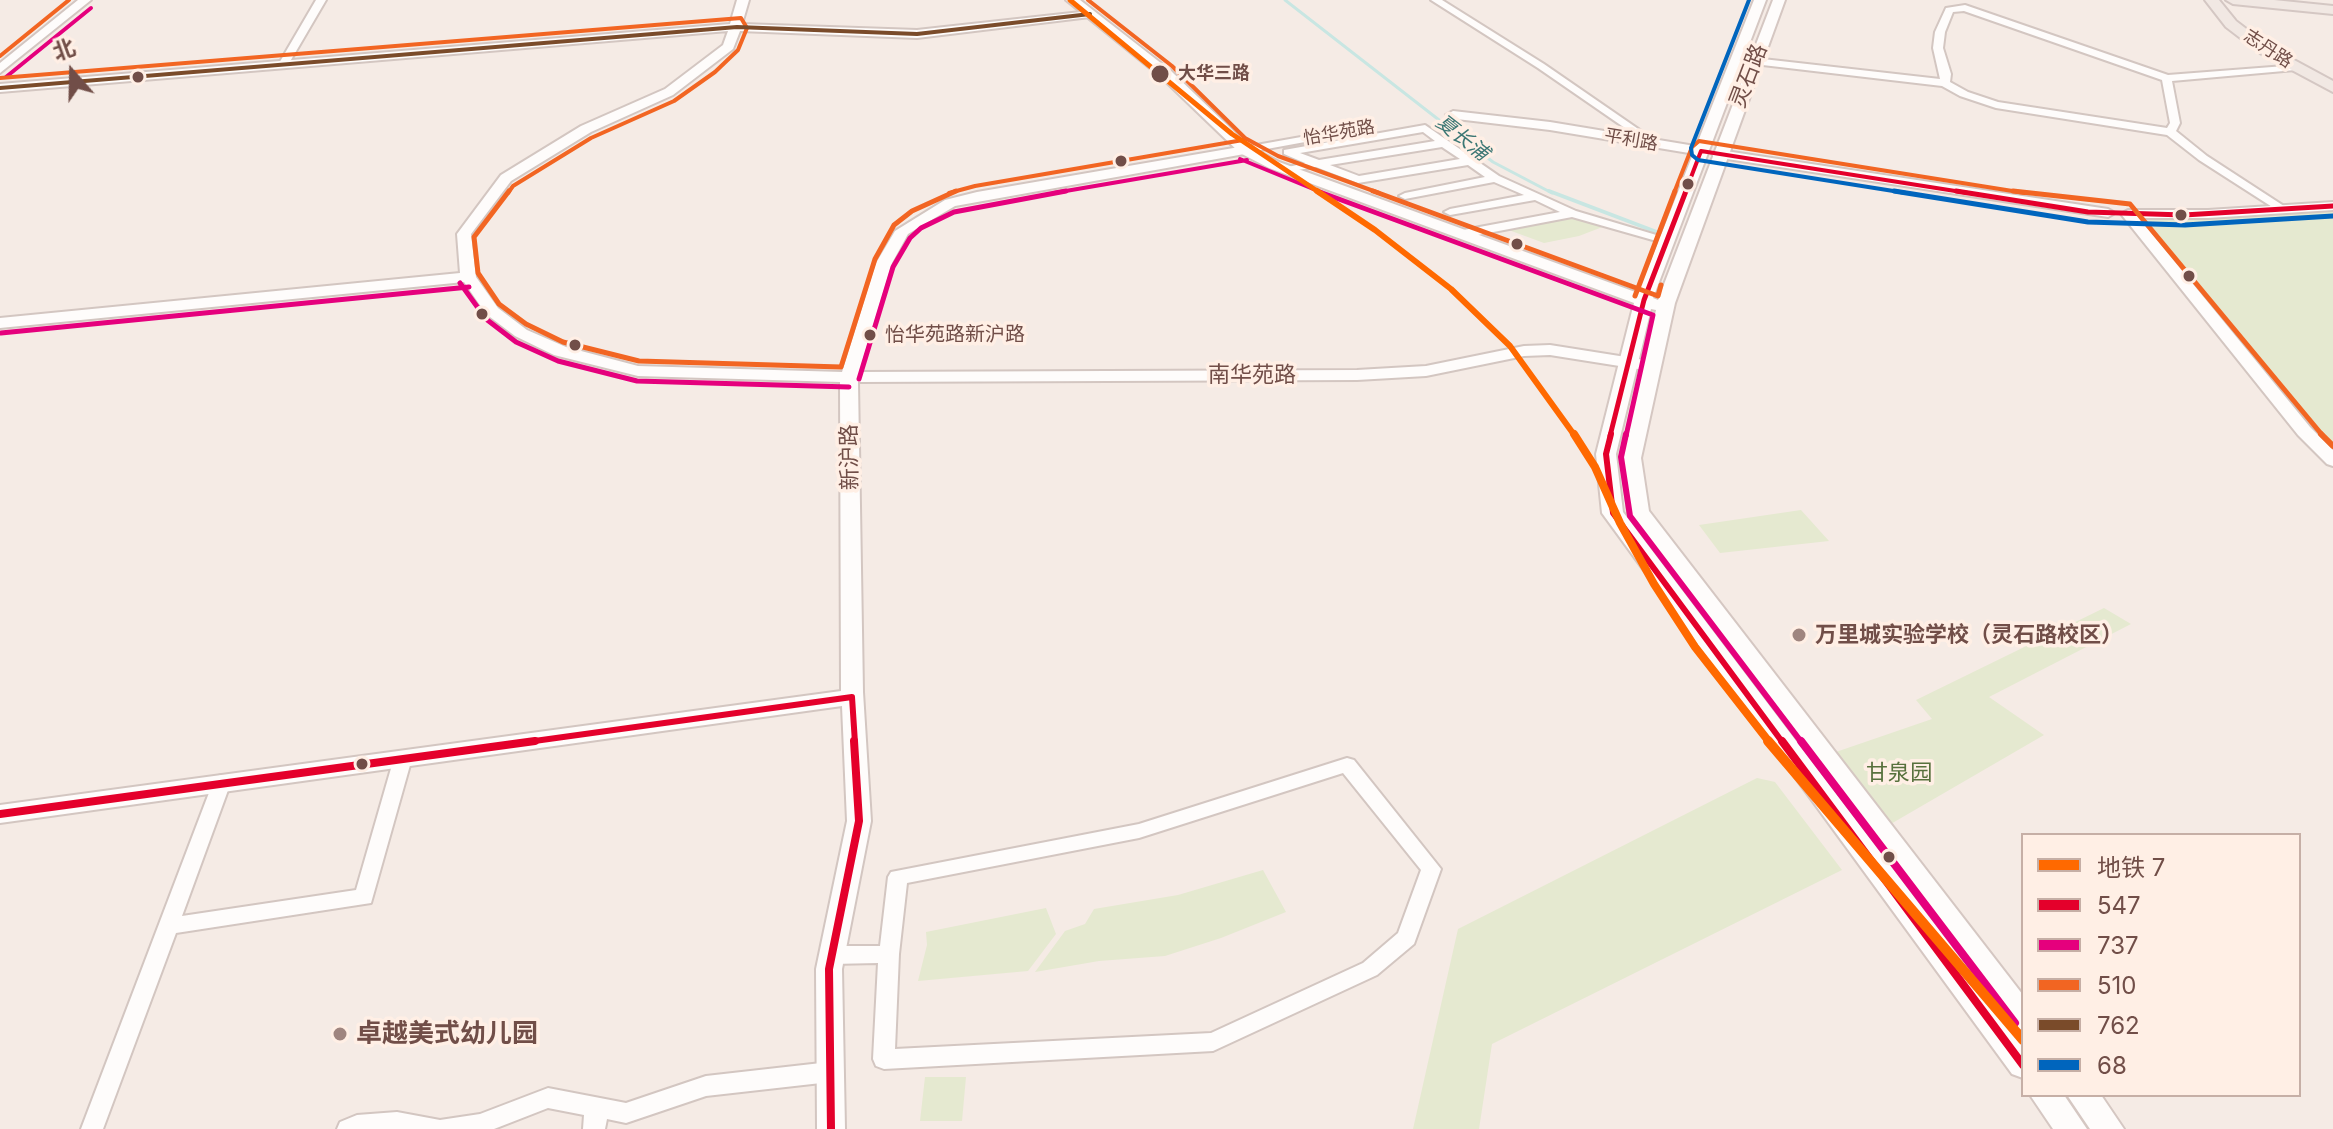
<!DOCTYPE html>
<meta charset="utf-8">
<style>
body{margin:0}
#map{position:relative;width:2333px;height:1129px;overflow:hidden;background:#f5ebe5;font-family:Inter,"Noto Sans SC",sans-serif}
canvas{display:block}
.legend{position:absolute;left:2021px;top:833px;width:280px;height:264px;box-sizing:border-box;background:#ffefe5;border:2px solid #c6afa6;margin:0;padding:10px 14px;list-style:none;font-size:24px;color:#714e48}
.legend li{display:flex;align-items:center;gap:16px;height:40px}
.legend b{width:40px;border:2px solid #c6afa6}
.north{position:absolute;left:32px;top:32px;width:80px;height:80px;-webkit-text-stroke:6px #ffefe5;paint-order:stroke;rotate:340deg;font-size:22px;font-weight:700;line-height:32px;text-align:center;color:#714e48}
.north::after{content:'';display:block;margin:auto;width:28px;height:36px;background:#714e48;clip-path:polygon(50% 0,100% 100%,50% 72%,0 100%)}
</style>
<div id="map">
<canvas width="2333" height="1129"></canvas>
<ul class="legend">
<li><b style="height:10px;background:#ff6900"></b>地铁 7</li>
<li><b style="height:10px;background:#e4002b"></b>547</li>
<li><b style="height:10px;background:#e5007d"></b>737</li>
<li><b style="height:10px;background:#f26522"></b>510</li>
<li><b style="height:10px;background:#7a4b2a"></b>762</li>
<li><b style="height:10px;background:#0065bd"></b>68</li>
</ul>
<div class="north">北</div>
</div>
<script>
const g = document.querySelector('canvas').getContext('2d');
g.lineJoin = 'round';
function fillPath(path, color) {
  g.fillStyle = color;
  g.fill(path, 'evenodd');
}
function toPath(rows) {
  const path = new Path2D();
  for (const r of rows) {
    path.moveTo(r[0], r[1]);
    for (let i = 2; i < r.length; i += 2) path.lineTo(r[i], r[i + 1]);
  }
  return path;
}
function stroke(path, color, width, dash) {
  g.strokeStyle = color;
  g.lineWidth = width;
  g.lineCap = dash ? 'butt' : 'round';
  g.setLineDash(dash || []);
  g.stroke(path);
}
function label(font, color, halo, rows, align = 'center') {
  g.font = font + ' Inter,"Noto Sans SC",sans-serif';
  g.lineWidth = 7;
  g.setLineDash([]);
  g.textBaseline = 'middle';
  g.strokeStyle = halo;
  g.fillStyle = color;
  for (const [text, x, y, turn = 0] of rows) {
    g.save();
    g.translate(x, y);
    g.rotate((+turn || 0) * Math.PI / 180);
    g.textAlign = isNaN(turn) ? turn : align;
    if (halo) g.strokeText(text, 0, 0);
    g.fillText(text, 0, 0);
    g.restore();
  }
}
fillPath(toPath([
 [2333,211,2333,447,2204,299,2143,219],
 [1574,216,1605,226,1579,236,1544,243,1506,229],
 [1801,510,1829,541,1720,553,1699,525],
 [2104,608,2131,624,1989,697,2044,735,1889,825,1833,753,1932,719,1916,700],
 [1757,778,1775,782,1842,870,1492,1044,1479,1129,1413,1129,1458,929],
 [1263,870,1286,912,1221,938,1165,956,1099,961,1035,972,1065,931,1085,924,1094,909,1178,895],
 [1046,908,1056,934,1028,971,918,981,927,945,926,932],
 [925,1077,966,1077,962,1121,920,1121]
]), '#e5e9d0');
stroke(toPath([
 [1285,0,1493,162,1552,193]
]), '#c8e6e2', 3);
stroke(toPath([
 [1549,191,1662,234]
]), '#c8e6e2', 4);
const minor = toPath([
 [316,0,326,0,288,65,280,67,278,65,316,0],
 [1431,0,1442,0,1544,64,1660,144,1651,146,1538,68,1431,0],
 [1965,5,2168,75,2298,65,2300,67,2295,70,2172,81,2180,123,2176,131,2207,156,2290,210,2280,212,2199,160,2167,135,1996,108,1960,96,1942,86,1754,64,1749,61,1754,58,1940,79,1933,48,1935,32,1946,8,1965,5],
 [1964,11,2162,80,2170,123,2167,128,1998,102,1968,92,1950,82,1951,74,1943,48,1945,32,1953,12,1964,11],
 [1425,125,1499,176,1576,211,1673,240,1667,244,1572,217,1462,238,1456,234,1458,231,1560,212,1535,200,1450,215,1444,212,1450,209,1524,195,1494,182,1405,199,1399,196,1405,193,1485,177,1468,165,1358,183,1316,167,1286,172,1280,169,1305,163,1284,154,1284,150,1425,125],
 [1423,132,1435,141,1319,160,1300,153,1423,132],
 [1442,147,1460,159,1359,176,1330,165,1442,147],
 [1301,137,1306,140,1305,142,1245,153,1240,150,1245,147,1301,137],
 [403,751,410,753,412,758,371,903,176,933,103,1129,81,1129,215,777,222,775,229,777,231,782,182,916,356,890,394,758,396,753,403,751],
 [1347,758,1354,760,1441,869,1414,944,1377,975,1213,1051,884,1069,876,1066,873,1059,878,963,832,964,825,961,822,955,825,949,832,946,880,946,888,877,891,872,1139,824,1347,758],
 [1343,773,1421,870,1398,933,1363,963,1211,1033,895,1049,899,954,907,883,1139,838,1343,773],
 [830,1062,838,1065,841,1072,838,1079,830,1082,706,1096,626,1123,607,1119,605,1129,583,1129,584,1115,548,1108,494,1129,337,1129,340,1122,357,1115,397,1112,440,1120,480,1114,548,1088,626,1103,706,1076,830,1062]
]);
const tertiary = toPath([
 [78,0,91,0,0,73,0,63,78,0],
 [737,0,749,0,742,24,917,30,1090,11,1096,14,1090,17,917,38,740,31,733,49,673,95,591,132,511,181,471,234,476,277,498,308,527,330,566,347,638,366,842,372,876,263,895,231,945,200,977,192,1245,146,1252,150,1250,153,955,206,908,234,892,263,859,372,1357,370,1426,366,1524,346,1550,345,1651,361,1659,366,1651,371,1550,355,1524,356,1426,376,1357,380,858,382,863,692,871,821,842,969,845,1129,817,1129,816,969,847,821,842,706,0,823,0,805,841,691,840,382,638,376,554,355,515,336,486,314,464,282,0,328,0,318,460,273,457,234,501,175,581,126,665,89,723,45,728,31,0,92,0,84,730,24,737,0],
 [1453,111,1550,122,1701,147,1708,151,1701,155,1550,130,1448,118,1446,115,1453,111],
 [1719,150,2108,209,2115,213,2108,217,1714,157,1712,154,1719,150],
 [2333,202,2333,210,2208,218,2139,218,2310,427,2333,450,2333,466,2327,464,2298,435,2121,214,2128,210,2208,210,2333,202]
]);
const secondary = toPath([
 [1066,0,1080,0,1171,71,1250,147,1279,162,1638,293,1754,0,1766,0,1653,298,1658,300,1773,0,1785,0,1675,303,1641,458,1649,511,2023,995,2023,1030,2013,1026,1628,512,1621,458,1656,310,1651,309,1616,454,1623,512,2023,1041,2023,1078,2012,1074,1602,513,1596,454,1634,303,1269,168,1240,153,1161,77,1066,0],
 [2030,1095,2064,1095,2087,1129,2053,1129,2030,1095],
 [2067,1095,2101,1095,2124,1129,2090,1129,2067,1095]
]);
const primary = toPath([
 [2205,0,2219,0,2236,21,2270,47,2333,81,2333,92,2260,53,2226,27,2205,0],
 [2226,0,2274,0,2333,6,2333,14,2233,4,2226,0]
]);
stroke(minor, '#d3c6c1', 4);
stroke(tertiary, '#d3c6c1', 4);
stroke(secondary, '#d5c7c2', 4);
stroke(primary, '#d4c7c3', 4);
fillPath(minor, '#fefcfb');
fillPath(tertiary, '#fefcfb');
fillPath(secondary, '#fefcfb');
fillPath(primary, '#f1e8e3');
stroke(toPath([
 [1685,193,1701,151,1968,193]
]), '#e4002b', 4);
stroke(toPath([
 [1956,191,2088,212,2184,215,2333,206],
 [1610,436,1644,300,1686,191]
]), '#e4002b', 5);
stroke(toPath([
 [1611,434,1606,454,1613,513,1783,743],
 [852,697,855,743],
 [520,743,852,697]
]), '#e4002b', 6);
stroke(toPath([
 [1782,741,2023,1065],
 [0,814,535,741],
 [831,1129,829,969,859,821,854,741]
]), '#e4002b', 8);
stroke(toPath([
 [6,77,91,8],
 [1240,159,1323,193],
 [1054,193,1247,160]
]), '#e5007d', 4);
stroke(toPath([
 [1317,191,1653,315,1626,436],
 [460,283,486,319,516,342,558,361,637,381,849,387],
 [1,333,469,287],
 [859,379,893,267,910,238,921,228,954,212,1066,191]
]), '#e5007d', 5);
stroke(toPath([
 [1626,434,1621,457,1630,516,1802,743]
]), '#e5007d', 6);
stroke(toPath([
 [1801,741,2015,1023]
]), '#e5007d', 8);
stroke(toPath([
 [1088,0,1172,66,1245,138,1278,156,1379,193],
 [0,56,69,0],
 [0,78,741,18,747,28,738,50,715,72,674,101,591,138,513,186,508,193],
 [949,193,975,186,1243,140],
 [1674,193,1692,147,1699,141,2025,193]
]), '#f26522', 4);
stroke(toPath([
 [509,191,474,237,478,273,499,304,526,324,563,342,639,361,841,367,875,259,894,225,912,211,956,191],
 [1373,191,1658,296,1661,285],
 [2013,191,2130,204,2323,436],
 [1635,296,1675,191]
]), '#f26522', 5);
stroke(toPath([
 [2321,434,2333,446]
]), '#f26522', 6);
stroke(toPath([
 [0,88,737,27,917,34,1090,14]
]), '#7a4b2a', 4);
stroke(toPath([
 [1749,0,1691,148,1692,155,1698,160,1906,193]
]), '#0065bd', 4);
stroke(toPath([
 [1894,191,2088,222,2185,225,2333,216]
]), '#0065bd', 5);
stroke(toPath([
 [1070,0,1232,134,1320,193]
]), '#ff6900', 5);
stroke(toPath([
 [1317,191,1375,230,1451,289,1510,346,1575,436]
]), '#ff6900', 6);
stroke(toPath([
 [1574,434,1595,467,1620,523,1654,584,1695,647,1770,743]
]), '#ff6900', 8);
stroke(toPath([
 [1768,741,2023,1040]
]), '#ff6900', 10);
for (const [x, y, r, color] of [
 [1160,74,10,"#714e48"],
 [138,77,7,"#714e48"],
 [1121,161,7,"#714e48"],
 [1688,184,7,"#714e48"],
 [2181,215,7,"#714e48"],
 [1517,244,7,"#714e48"],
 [2189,276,7,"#714e48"],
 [482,314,7,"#714e48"],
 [870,335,7,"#714e48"],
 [575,345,7,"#714e48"],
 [1799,635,8,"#9f857f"],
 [362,764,7,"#714e48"],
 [1889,857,7,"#714e48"],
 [340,1034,8,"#9f857f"]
]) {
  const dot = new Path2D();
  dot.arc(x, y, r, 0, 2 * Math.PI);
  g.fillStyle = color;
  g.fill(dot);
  stroke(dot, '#ffefe5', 3);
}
label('18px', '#714e48', '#ffefe5', [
 ["志丹路",2268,49,33],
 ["怡华苑路",1339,133,-10],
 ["平利路",1631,140,10]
]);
label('bold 18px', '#714e48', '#ffefe5', [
 ["大华三路",1178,74]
], 'left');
label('italic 20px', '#3c7774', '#ffefe5', [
 ["夏长浦",1462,138,38]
]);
label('20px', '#714e48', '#ffefe5', [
 ["怡华苑路新沪路",885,335]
], 'left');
label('22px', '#714e48', '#ffefe5', [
 ["灵石路",1749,76,-69],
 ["南华苑路",1252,375],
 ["新沪路",850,457,-91]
]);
label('bold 22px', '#714e48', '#ffefe5', [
 ["万里城实验学校（灵石路校区）",1815,635]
], 'left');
label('22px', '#58713d', '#ffefe5', [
 ["甘泉园",1899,773]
]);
label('bold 26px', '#714e48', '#ffefe5', [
 ["卓越美式幼儿园",356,1034]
], 'left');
</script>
